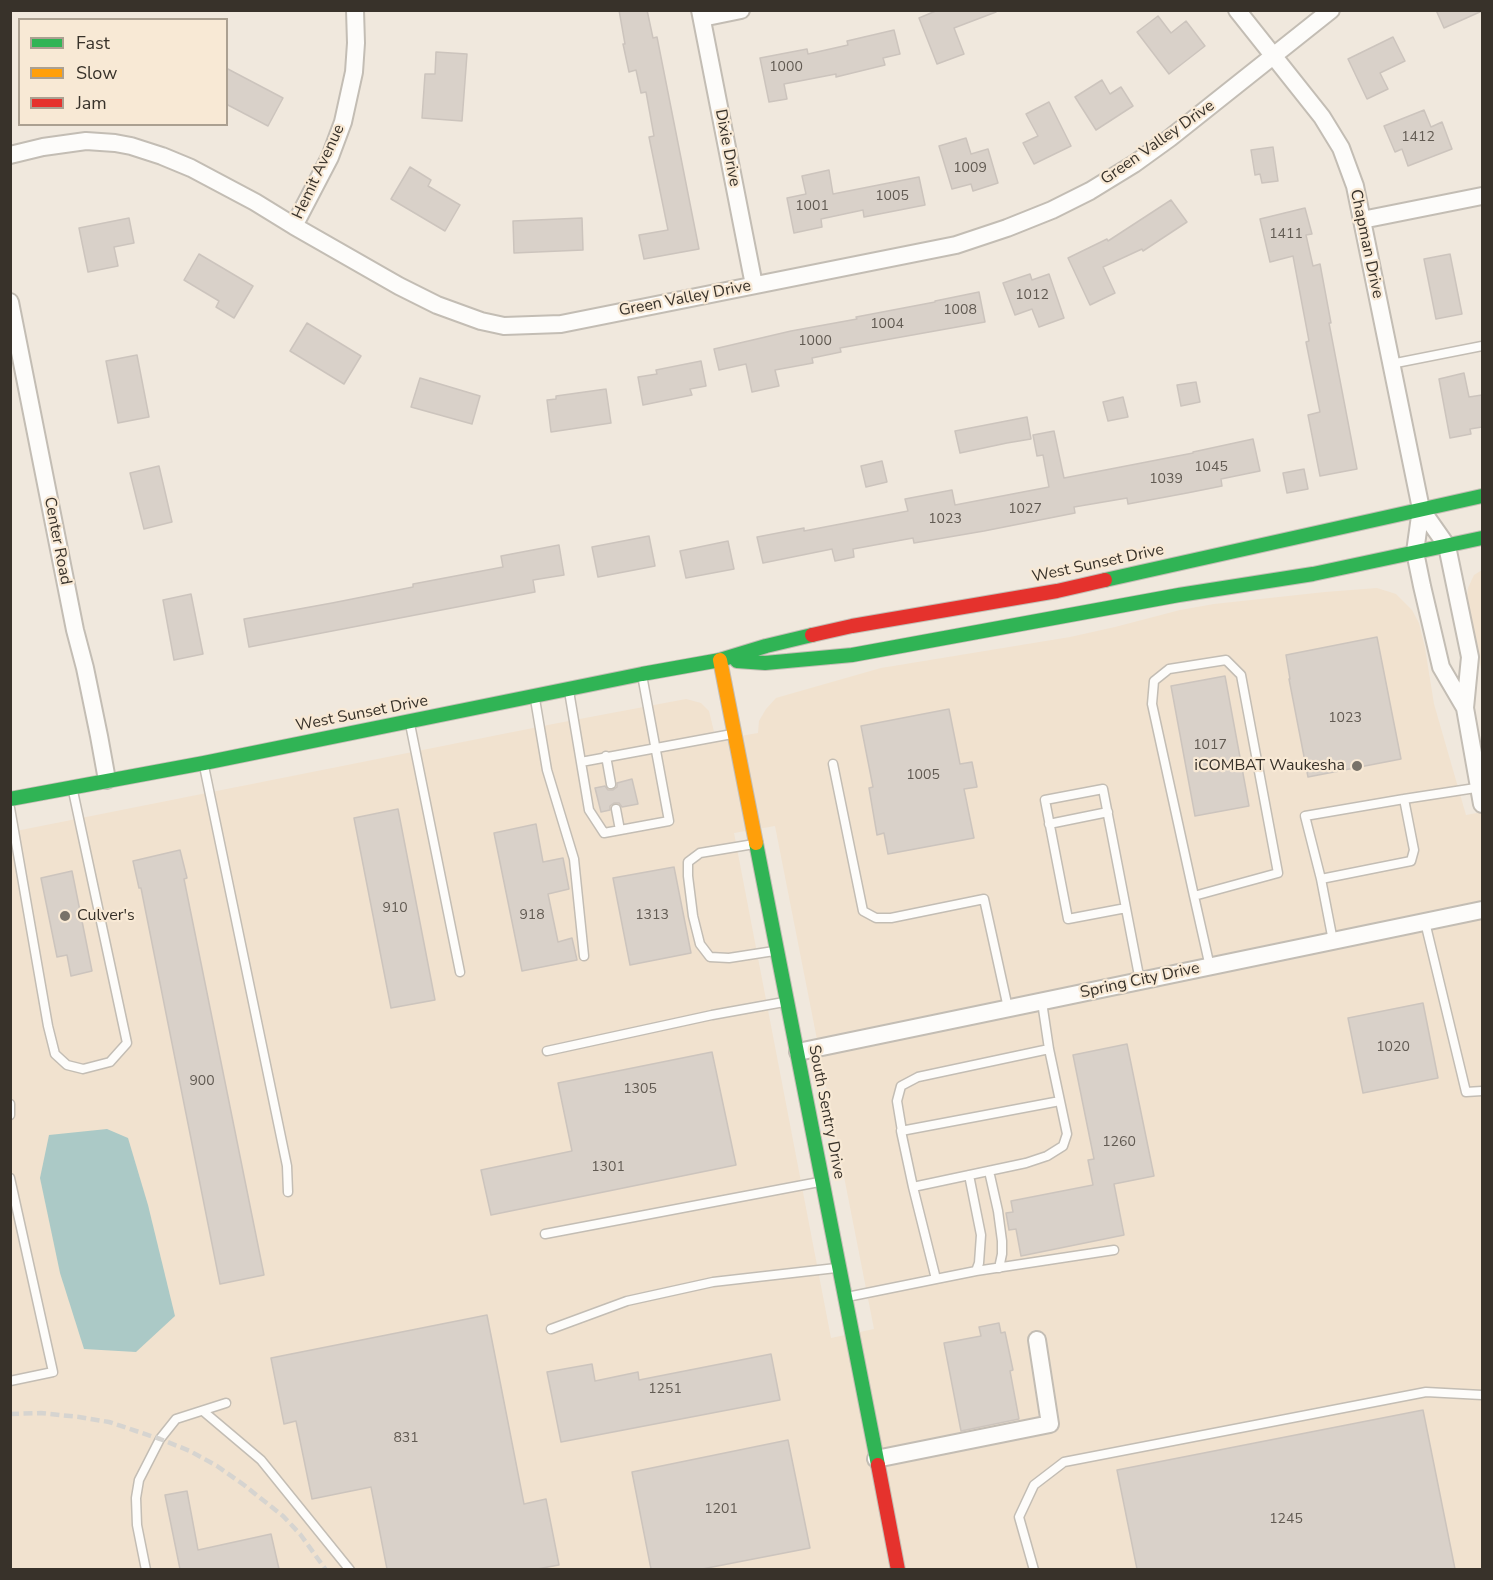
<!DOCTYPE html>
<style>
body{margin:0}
#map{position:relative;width:1493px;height:1580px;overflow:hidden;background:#f0e8dd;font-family:"Nunito Sans",sans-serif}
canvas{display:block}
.frame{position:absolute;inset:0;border:12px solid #38322a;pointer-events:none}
.legend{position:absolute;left:18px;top:18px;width:210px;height:108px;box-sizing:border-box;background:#f8e9d5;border:2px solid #aba091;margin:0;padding:8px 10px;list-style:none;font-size:18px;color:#38322a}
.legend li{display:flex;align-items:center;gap:12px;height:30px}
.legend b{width:30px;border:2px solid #aba091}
</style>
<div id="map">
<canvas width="1493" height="1580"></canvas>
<div class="frame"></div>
<ul class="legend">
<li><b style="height:8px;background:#30b455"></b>Fast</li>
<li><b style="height:8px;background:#ff9f0a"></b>Slow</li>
<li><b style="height:8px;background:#e5322d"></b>Jam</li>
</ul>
</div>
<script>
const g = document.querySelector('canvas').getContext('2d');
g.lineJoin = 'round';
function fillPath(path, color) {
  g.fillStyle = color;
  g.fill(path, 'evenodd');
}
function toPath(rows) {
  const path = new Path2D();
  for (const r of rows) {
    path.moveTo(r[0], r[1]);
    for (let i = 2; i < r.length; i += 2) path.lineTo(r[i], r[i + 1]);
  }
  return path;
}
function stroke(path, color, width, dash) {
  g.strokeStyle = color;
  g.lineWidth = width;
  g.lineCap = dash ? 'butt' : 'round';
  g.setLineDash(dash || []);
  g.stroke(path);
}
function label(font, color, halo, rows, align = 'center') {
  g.font = font + ' "Nunito Sans",sans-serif';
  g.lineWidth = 4.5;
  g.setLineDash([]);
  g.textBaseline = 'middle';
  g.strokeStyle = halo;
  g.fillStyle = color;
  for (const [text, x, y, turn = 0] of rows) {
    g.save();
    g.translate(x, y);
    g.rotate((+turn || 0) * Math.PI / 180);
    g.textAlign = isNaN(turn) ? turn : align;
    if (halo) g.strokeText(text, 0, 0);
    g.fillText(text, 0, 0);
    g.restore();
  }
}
fillPath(toPath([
 [1482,570,1482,674,1467,597,1468,588,1474,575],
 [1377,588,1396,594,1412,610,1419,623,1425,648,1434,704,1466,815,1482,812,1482,1569,11,1570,11,832,553,724,686,699,701,703,709,711,716,740,758,733,759,721,766,709,776,698,881,668,1070,637,1115,627,1180,610,1214,604,1325,592],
 [775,826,874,1329,831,1338,734,833]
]), '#f1e2cf');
fillPath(toPath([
 [107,1129,128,1138,148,1205,175,1316,136,1352,84,1349,60,1273,40,1178,49,1135]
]), '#abc9c6');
const building = toPath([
 [619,10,647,10,653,38,657,37,699,249,644,259,639,235,668,230,649,137,654,136,646,92,641,93,636,70,629,72,623,44,625,44,619,10],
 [938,10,996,10,996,12,954,28,964,54,937,64,919,18,938,10],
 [1436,10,1482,10,1482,11,1444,28,1436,10],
 [1158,16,1171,33,1186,21,1205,46,1169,74,1137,32,1158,16],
 [894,30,900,54,883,58,885,65,836,77,836,74,784,84,787,99,769,102,760,58,807,49,808,54,848,45,847,41,894,30],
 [1393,37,1405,61,1380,73,1388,89,1367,99,1348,59,1393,37],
 [436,52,467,54,462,121,422,118,425,74,435,74,436,52],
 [226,68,283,98,268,126,226,104,226,68],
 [1102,80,1110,94,1121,87,1133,106,1096,130,1075,97,1102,80],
 [1049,102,1071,146,1034,164,1023,143,1038,136,1026,114,1049,102],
 [1424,110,1431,127,1442,122,1452,149,1408,166,1402,149,1395,152,1384,126,1424,110],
 [966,138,971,154,988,149,998,183,973,191,971,184,952,189,939,146,966,138],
 [1273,147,1278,181,1262,183,1260,174,1255,175,1251,150,1273,147],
 [410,167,431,180,428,186,460,205,445,231,391,199,410,167],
 [829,170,833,194,919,177,925,205,864,217,863,210,821,219,822,227,794,233,787,198,806,194,802,176,829,170],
 [1171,200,1187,222,1143,251,1142,249,1103,267,1115,293,1090,305,1068,258,1107,239,1108,241,1171,200],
 [1305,208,1312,234,1306,235,1313,266,1320,264,1331,323,1329,323,1357,469,1320,476,1308,415,1320,412,1306,342,1309,341,1293,256,1270,262,1260,219,1305,208],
 [129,218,134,243,114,247,118,266,88,272,79,228,129,218],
 [582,218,583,250,514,253,513,221,582,218],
 [199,254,253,286,234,318,216,307,219,301,184,280,199,254],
 [1450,254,1462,314,1436,319,1424,259,1450,254],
 [1030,274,1032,280,1049,274,1064,318,1039,327,1032,309,1015,315,1003,283,1030,274],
 [979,292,985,322,840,348,841,352,812,358,813,363,775,370,779,386,752,392,746,364,719,370,714,349,791,331,857,319,856,317,935,302,935,301,979,292],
 [307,323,361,356,344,384,290,351,307,323],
 [137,355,149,417,118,423,106,361,137,355],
 [701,361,706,386,690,389,692,395,643,405,638,377,657,374,656,370,701,361],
 [1464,373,1469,397,1482,395,1482,427,1470,429,1471,434,1450,438,1439,379,1464,373],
 [420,378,480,396,472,424,411,407,420,378],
 [1196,382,1200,402,1181,406,1177,385,1196,382],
 [606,389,611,423,551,432,547,400,556,399,556,396,606,389],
 [1123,397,1128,417,1108,421,1103,402,1123,397],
 [1027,417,1031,439,1007,443,960,453,955,431,1027,417],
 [1054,431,1064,478,1193,453,1193,452,1253,439,1260,471,1221,479,1222,486,1187,493,1128,504,1127,498,1074,507,1075,513,984,531,914,543,913,538,853,549,854,557,835,561,832,549,763,563,757,537,804,528,804,531,908,511,905,499,952,490,955,505,1049,487,1043,455,1037,456,1033,435,1054,431],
 [882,461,887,482,866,487,861,466,882,461],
 [159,466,172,522,144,529,130,473,159,466],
 [1304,469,1308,489,1287,493,1283,473,1304,469],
 [649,536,655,566,598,577,592,547,649,536],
 [728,541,734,569,686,578,680,551,728,541],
 [559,545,564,575,533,580,535,592,249,647,244,619,332,603,413,587,413,584,503,567,501,556,559,545],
 [191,594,203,654,174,660,163,600,191,594],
 [1377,637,1401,759,1308,777,1289,679,1290,679,1286,655,1377,637],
 [1225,676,1249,806,1195,816,1171,686,1225,676],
 [949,709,960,764,972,762,977,787,964,789,974,838,888,854,884,833,877,835,869,788,873,787,861,726,949,709],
 [632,779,638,804,622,807,619,803,614,803,610,806,610,810,601,812,595,788,605,786,608,790,613,790,617,787,617,783,632,779],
 [398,809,435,1000,391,1008,354,818,398,809],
 [536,824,543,862,563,858,569,889,548,894,558,942,572,938,577,960,522,971,494,833,536,824],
 [180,850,187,878,184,879,264,1275,220,1284,141,888,139,888,133,861,180,850],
 [674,867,691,953,630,965,613,878,674,867],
 [72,871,92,971,71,976,67,955,57,957,41,878,72,871],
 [1423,1003,1438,1078,1363,1093,1348,1018,1423,1003],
 [1127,1044,1154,1176,1114,1184,1124,1235,1021,1256,1016,1229,1009,1230,1006,1213,1013,1212,1011,1201,1093,1185,1088,1160,1094,1159,1073,1055,1127,1044],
 [712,1052,736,1165,491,1215,481,1170,572,1151,558,1083,712,1052],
 [487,1315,524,1504,546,1499,559,1565,537,1569,387,1569,371,1487,312,1499,296,1421,284,1424,271,1358,487,1315],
 [999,1323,1001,1333,1005,1332,1013,1370,1010,1371,1019,1419,961,1431,944,1343,981,1336,979,1327,999,1323],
 [771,1354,780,1400,561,1442,547,1372,592,1364,595,1381,638,1372,639,1380,771,1354],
 [1423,1410,1455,1569,1137,1569,1117,1470,1423,1410],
 [788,1440,810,1548,702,1569,651,1569,632,1472,788,1440],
 [187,1491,198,1550,271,1534,279,1569,180,1569,165,1495,187,1491]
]);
fillPath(building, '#d9d1c9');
stroke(building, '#ccc4bd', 1.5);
const lane = toPath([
 [1391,364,1482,346],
 [569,691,589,810,604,833,669,821,642,675],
 [535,699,547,770,574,859,584,956],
 [410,724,460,972],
 [606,756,611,784],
 [581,762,732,734],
 [833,764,863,911,876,918,891,918,984,899,1008,1008],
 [204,766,287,1166,288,1192],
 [10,808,48,1026,55,1054,67,1065,83,1069,110,1062,127,1043,73,791],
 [616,809,620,830],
 [1049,824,1108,812],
 [754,844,700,853,688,862,688,876,693,916,700,944,710,957,729,958,774,951],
 [1321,879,1411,861,1414,850,1404,799],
 [1194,896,1278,873,1241,675,1226,660,1169,669,1154,681,1152,704,1194,896,1210,967],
 [1126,908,1068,919,1045,800,1103,789,1140,981],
 [1425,922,1466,1092,1482,1091],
 [1333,941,1321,879,1305,816,1404,799,1482,787],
 [547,1051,712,1015,784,1002],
 [10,1104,10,1115],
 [902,1131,897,1101,901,1086,918,1077,1049,1049],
 [989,1171,998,1211,1002,1241,1002,1254,999,1268],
 [10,1178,53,1372,10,1381],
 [913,1187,901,1131,1060,1101],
 [545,1234,819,1182],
 [976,1271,1114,1250],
 [936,1279,976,1271,979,1263,981,1235,969,1175],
 [847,1297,936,1279,913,1187,1026,1163,1047,1156,1063,1146,1067,1134,1049,1049,1042,1002],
 [551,1329,627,1301,713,1282,836,1268],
 [203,1411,261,1460,350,1570],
 [146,1570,137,1525,136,1498,139,1480,160,1439,176,1419,226,1403],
 [1034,1570,1019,1517,1034,1485,1064,1462,1426,1392,1482,1395]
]);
const street = toPath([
 [700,10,754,285],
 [1237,10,1322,117,1341,148,1355,186,1421,509,1415,552,1422,586,1441,667,1465,708],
 [702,18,741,10],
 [10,155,43,147,86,141,115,143,131,146,162,156,191,168,255,202,294,226,399,286,437,305,481,321,504,326,561,324,956,245,1007,228,1052,210,1090,191,1134,164,1170,138,1331,10],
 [1362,220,1482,196],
 [294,226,330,157,343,122,354,72,356,43,355,10],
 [10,302,75,630,85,668,99,736,107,780],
 [1421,509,1447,546,1470,657,1465,708,1482,804],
 [798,1052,1482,910],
 [876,1459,1050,1424,1037,1340]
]);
const fast = toPath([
 [1105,580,1482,496],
 [737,661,765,663,852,655,1179,595,1313,574,1482,538],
 [10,799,204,763,642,674,720,660,766,646,812,635],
 [756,843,878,1465]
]);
const slow = toPath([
 [720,660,756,843]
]);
const jam = toPath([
 [812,635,852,626,1057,591,1105,580],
 [878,1465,898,1570]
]);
stroke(lane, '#c3bdb4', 11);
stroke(street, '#c3bdb4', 20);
stroke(fast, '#c3bdb4', 16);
stroke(slow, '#c3bdb4', 16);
stroke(jam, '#c3bdb4', 16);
stroke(lane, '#fdfcfa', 8);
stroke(street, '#fdfcfa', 16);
stroke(fast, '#30b455', 14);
stroke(slow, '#ff9f0a', 14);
stroke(jam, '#e5322d', 14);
stroke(toPath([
 [10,1414,41,1413,79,1417,109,1422,160,1439,190,1451,217,1466,244,1485,283,1516,300,1534,326,1570]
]), '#d6d4d0', 4.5, [9, 4.5]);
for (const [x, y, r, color] of [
 [1357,766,6,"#787269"],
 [65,916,6,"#787269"]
]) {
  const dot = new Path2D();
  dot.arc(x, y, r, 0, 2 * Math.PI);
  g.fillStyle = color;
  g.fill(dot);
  stroke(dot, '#f8e9d5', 2);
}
label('14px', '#615a52', null, [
 ["1000",786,68],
 ["1412",1418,138],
 ["1009",970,169],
 ["1005",892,197],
 ["1001",812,207],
 ["1411",1286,235],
 ["1012",1032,296],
 ["1008",960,311],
 ["1004",887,325],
 ["1000",815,342],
 ["1045",1211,468],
 ["1039",1166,480],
 ["1027",1025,510],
 ["1023",945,520],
 ["1023",1345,719],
 ["1017",1210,746],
 ["1005",923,776],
 ["910",395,909],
 ["918",532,916],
 ["1313",652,916],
 ["1020",1393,1048],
 ["900",202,1082],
 ["1305",640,1090],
 ["1260",1119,1143],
 ["1301",608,1168],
 ["1251",665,1390],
 ["831",406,1439],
 ["1201",721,1510],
 ["1245",1286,1520]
]);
label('16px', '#38322a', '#f8e9d5', [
 ["Green Valley Drive",1158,143,-35],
 ["Dixie Drive",727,148,79],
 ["Hemit Avenue",319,172,-65],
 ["Chapman Drive",1366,244,78],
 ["Green Valley Drive",685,299,-11],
 ["Center Road",57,541,79],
 ["West Sunset Drive",1098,564,-12],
 ["West Sunset Drive",362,714,-11],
 ["Spring City Drive",1140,981,-12],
 ["South Sentry Drive",826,1112,79]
]);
label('16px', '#38322a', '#f8e9d5', [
 ["iCOMBAT Waukesha",1345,766],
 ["Culver's",77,916,"left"]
], 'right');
</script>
